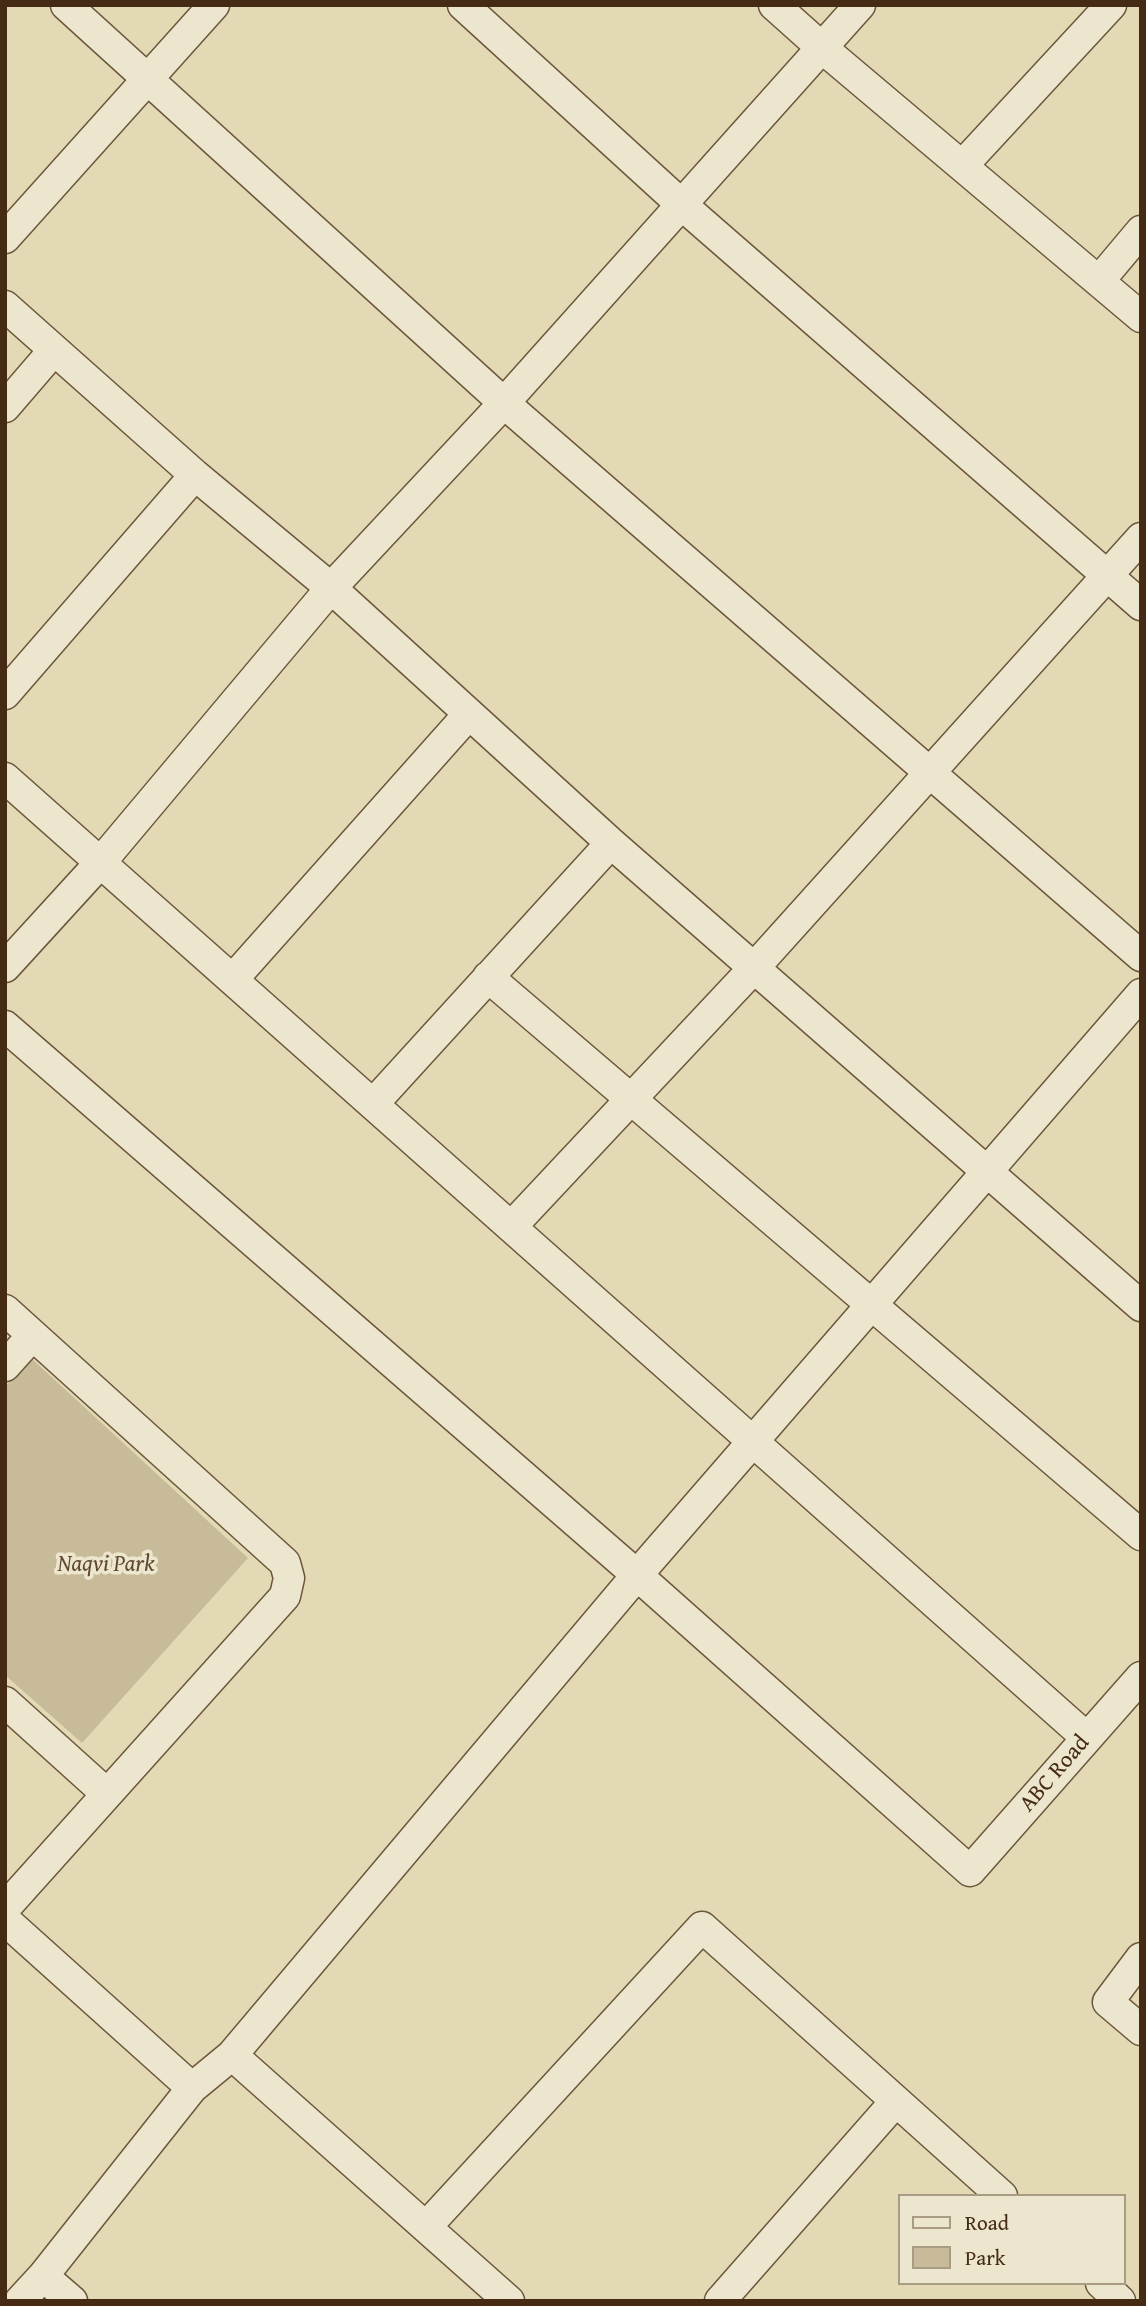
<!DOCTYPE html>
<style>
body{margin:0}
#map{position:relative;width:1146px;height:2306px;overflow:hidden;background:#e3d9b4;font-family:"Gentium Book Plus",serif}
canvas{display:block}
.frame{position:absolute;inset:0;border:7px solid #452b14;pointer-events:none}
.legend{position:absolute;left:898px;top:2194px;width:228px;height:91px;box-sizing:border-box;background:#ede6ce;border:2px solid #aa9b84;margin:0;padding:9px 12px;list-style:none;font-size:21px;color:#452b14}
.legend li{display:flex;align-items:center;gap:14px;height:35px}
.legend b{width:35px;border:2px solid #aa9b84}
</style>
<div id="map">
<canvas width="1146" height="2306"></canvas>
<div class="frame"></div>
<ul class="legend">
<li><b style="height:9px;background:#ede6ce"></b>Road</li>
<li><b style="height:19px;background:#c8bb99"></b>Park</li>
</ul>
</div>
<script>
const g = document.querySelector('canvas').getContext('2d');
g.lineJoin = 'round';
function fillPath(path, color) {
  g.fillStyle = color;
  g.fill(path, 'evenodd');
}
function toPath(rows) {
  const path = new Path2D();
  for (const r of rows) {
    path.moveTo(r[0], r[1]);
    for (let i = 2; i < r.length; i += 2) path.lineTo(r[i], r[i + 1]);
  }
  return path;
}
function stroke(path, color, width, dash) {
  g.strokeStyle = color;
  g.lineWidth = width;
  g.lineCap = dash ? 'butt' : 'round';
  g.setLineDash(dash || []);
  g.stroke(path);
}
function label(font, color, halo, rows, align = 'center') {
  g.font = font + ' "Gentium Book Plus",serif';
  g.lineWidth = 7;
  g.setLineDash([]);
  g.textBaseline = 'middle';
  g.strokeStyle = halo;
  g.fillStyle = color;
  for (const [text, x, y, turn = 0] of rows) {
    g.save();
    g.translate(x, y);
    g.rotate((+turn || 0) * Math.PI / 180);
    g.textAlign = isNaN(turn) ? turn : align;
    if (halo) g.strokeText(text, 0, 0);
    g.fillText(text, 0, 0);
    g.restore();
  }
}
fillPath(toPath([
 [31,1358,248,1558,82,1743,5,1675,5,1387]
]), '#c8bb99');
const minor = toPath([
 [66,5,504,403,1141,956],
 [463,5,682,205,1141,605],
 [774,5,821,47,1141,317],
 [962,166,1111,5],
 [5,238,214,5],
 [1099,281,1141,231],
 [5,306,195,475,331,588,611,843,1141,1306],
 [5,407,54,350],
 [5,694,195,475],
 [5,778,1087,1738],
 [5,967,100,863,331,588,504,403,860,5],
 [488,977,1141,1535],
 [233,979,468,715],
 [5,1026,637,1575,970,1871,1141,1677],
 [373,1104,611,843],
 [511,1227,754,968,1141,538],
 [5,1310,285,1563,289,1578,285,1596,5,1908],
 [5,1366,32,1336],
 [5,1702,107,1794],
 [5,1920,192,2088],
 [1141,1958,1108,2002,1141,2030],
 [232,2055,509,2301],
 [426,2227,702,1927,1002,2196],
 [43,2276,72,2301],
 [1101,2283,1120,2301],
 [20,2301,43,2276,192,2088,232,2055,637,1575,1141,994],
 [720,2301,896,2101]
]);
stroke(minor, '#6c563c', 33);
stroke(minor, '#ede6ce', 30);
label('italic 23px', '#5f482f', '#ede6ce', [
 ["Naqvi Park",106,1565]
]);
label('23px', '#452b14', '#ede6ce', [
 ["ABC Road",1055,1774,-49]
]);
</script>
